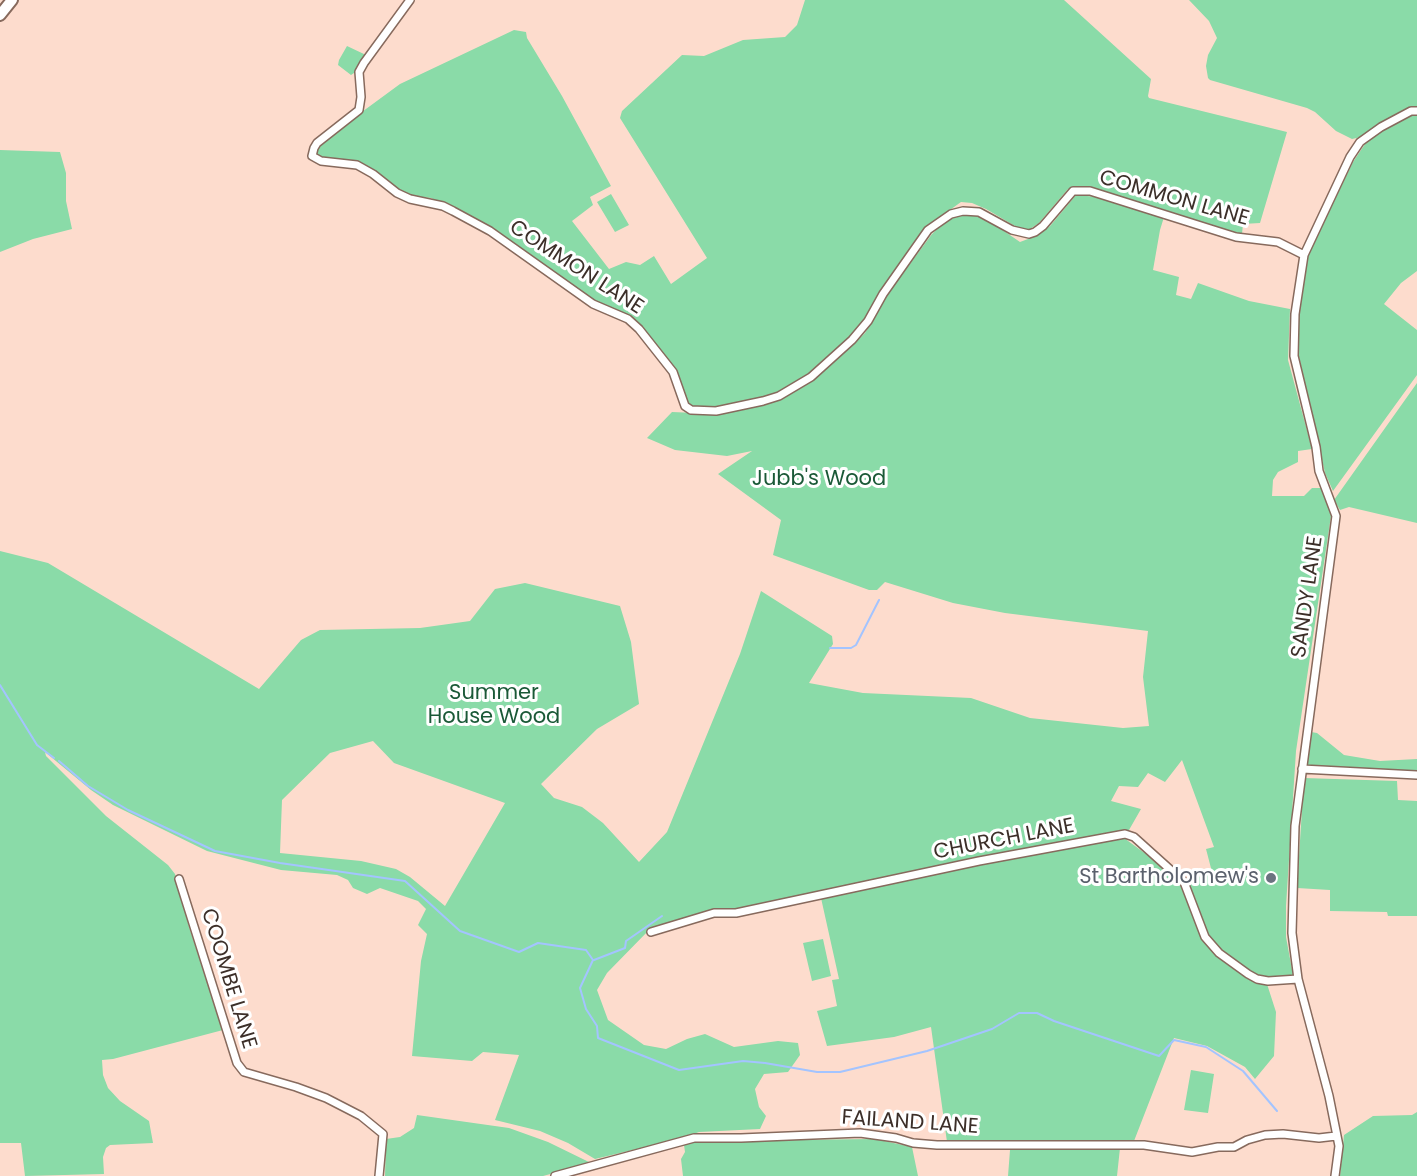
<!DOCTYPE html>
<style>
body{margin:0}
canvas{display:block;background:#fddccd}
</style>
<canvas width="1417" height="1176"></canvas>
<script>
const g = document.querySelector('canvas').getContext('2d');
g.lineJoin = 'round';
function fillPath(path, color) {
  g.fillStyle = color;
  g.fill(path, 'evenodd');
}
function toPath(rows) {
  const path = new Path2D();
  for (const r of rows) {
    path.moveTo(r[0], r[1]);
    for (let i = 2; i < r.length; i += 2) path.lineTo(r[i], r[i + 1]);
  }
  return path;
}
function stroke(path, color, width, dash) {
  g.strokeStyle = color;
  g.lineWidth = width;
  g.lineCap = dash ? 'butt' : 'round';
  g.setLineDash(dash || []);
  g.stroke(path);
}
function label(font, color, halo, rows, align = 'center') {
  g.font = font + ' Poppins,sans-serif';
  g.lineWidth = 6;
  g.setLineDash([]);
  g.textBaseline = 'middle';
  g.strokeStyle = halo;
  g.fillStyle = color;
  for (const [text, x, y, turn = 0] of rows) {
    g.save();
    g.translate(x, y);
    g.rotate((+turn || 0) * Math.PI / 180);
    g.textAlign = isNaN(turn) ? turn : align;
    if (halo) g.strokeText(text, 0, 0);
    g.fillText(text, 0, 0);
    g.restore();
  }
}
fillPath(toPath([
 [805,0,1064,0,1151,79,1148,96,1149,98,1287,132,1260,223,1243,224,1242,234,1232,232,1092,188,1068,189,1039,223,1030,229,1020,229,986,209,972,203,961,202,929,225,914,242,880,292,865,320,848,339,809,374,784,389,767,397,717,408,698,407,687,404,678,374,669,360,631,317,587,298,469,216,431,198,410,196,395,189,373,170,359,163,346,160,322,158,317,156,316,152,318,146,336,131,400,84,514,30,526,32,527,38,562,96,611,186,590,197,593,205,572,221,609,269,626,262,640,265,654,256,671,284,707,258,620,118,622,111,682,55,704,56,743,40,785,37,797,25],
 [1189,0,1417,0,1417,107,1400,112,1361,137,1352,139,1336,131,1315,112,1307,108,1210,80,1208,78,1206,66,1208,55,1217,38,1209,21],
 [347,46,366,55,357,71,351,75,338,65,339,60],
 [1417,115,1417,271,1401,283,1384,304,1417,330,1417,375,1333,491,1325,473,1298,352,1298,314,1308,255,1353,162,1365,144,1383,130,1408,116],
 [0,150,60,152,66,173,66,201,72,229,33,239,0,252],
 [611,194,629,225,615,232,597,202],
 [1076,195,1098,197,1164,217,1160,230,1153,270,1179,277,1176,295,1191,299,1198,283,1249,301,1290,309,1288,360,1312,449,1298,451,1298,462,1278,472,1273,480,1272,496,1304,496,1312,488,1322,488,1331,516,1296,751,1286,906,1286,937,1293,975,1269,978,1257,975,1242,967,1220,948,1205,930,1188,881,1212,872,1206,849,1214,847,1182,760,1165,782,1148,773,1138,787,1119,786,1111,801,1141,809,1129,830,920,870,730,910,650,929,607,973,597,990,608,1020,644,1045,666,1049,687,1039,705,1034,734,1047,778,1041,798,1043,800,1055,788,1072,764,1074,755,1089,759,1107,766,1116,760,1129,699,1132,683,1138,595,1159,568,1143,540,1131,495,1120,519,1055,483,1052,472,1061,412,1056,421,961,427,934,418,925,426,909,418,901,380,888,367,894,353,888,348,880,337,875,281,870,207,851,113,805,91,790,45,752,46,756,106,816,168,865,175,874,189,927,223,1030,113,1059,102,1060,103,1075,108,1088,120,1101,149,1121,153,1143,110,1145,106,1148,103,1157,104,1174,25,1176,21,1143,0,1143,0,551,48,563,259,689,301,640,320,630,420,628,470,621,495,589,525,583,620,606,631,642,639,704,597,729,541,784,554,798,582,807,603,823,639,862,667,832,740,654,761,591,832,636,833,644,809,683,863,693,971,698,1030,718,1123,728,1149,726,1143,677,1148,631,1005,613,953,603,885,582,877,590,869,590,773,555,781,520,718,474,752,451,727,456,675,450,647,438,672,412,719,414,752,408,777,400,803,387,841,356,865,333,890,291,932,234,943,223,953,218,971,214,988,220,1020,242,1036,236,1050,226],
 [373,741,394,763,505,803,445,906,410,877,396,869,361,861,280,853,282,800,330,753],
 [1417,383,1417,523,1349,507,1340,510,1334,500],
 [1311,732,1317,733,1344,755,1380,761,1417,759,1417,772,1306,765],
 [1304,778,1397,781,1398,800,1417,801,1417,916,1388,916,1387,912,1330,911,1330,890,1297,888],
 [1124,838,1161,865,1182,885,1203,937,1256,981,1267,984,1276,1012,1274,1056,1255,1079,1245,1067,1207,1046,1174,1038,1134,1141,947,1142,931,1027,894,1037,827,1046,817,1011,837,1006,832,980,839,979,821,898,964,867],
 [823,939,831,976,812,981,803,943],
 [1191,1070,1214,1074,1208,1113,1184,1110],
 [1417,1112,1417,1176,1340,1176,1344,1135,1373,1116,1412,1115],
 [417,1115,509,1128,548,1142,591,1163,543,1176,385,1176,386,1139,400,1137,414,1128],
 [875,1139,912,1147,918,1176,683,1176,681,1159,685,1152,684,1145,699,1141],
 [1120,1148,1117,1176,1008,1176,1010,1150]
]), '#8adba8');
stroke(toPath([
 [830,648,851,648,856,645,879,600],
 [0,685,37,745,54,758],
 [59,761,88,786,128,810,215,851,280,863,405,881,460,931,519,952,538,943,586,950,593,960,580,988,586,1009,597,1026,598,1038,679,1070,743,1061,765,1063,817,1072,840,1072,927,1051,992,1029,1019,1013,1037,1013,1054,1021,1159,1056,1174,1040,1206,1047,1243,1071,1277,1111],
 [594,960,625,948,626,941,662,916]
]), '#a3c4ff', 2);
const street = toPath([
 [410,0,364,63,359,72,361,97,359,110,317,143,314,148,312,156,321,161,357,165,373,174,397,193,410,199,443,206,453,211,490,231,593,304,628,319,639,329,673,372,685,406,691,410,716,411,763,401,779,396,811,377,852,340,868,321,883,294,928,230,951,214,963,211,979,212,1012,230,1029,234,1035,232,1043,226,1073,191,1090,191,1236,237,1278,242,1304,255],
 [1302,769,1417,775],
 [179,879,237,1063,244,1072,296,1087,326,1098,361,1116,383,1134,379,1176],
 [651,932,714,913,736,913,979,861,1125,834,1134,837,1184,882,1205,937,1219,953,1248,974,1257,979,1268,981,1298,979],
 [555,1176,694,1138,741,1138,860,1133,896,1138,913,1143,937,1145,1144,1145,1192,1152,1218,1147,1234,1147,1247,1140,1265,1135,1283,1134,1319,1138,1336,1136],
 [1335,1176,1339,1146,1329,1096,1298,979,1292,933,1295,826,1336,516,1319,471,1316,447,1294,356,1295,314,1304,255,1350,157,1360,142,1381,127,1411,111,1417,111]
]);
const primary = toPath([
 [0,15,12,0]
]);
stroke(street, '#876a5d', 10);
stroke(primary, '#876a5d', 14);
stroke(street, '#fff', 7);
stroke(primary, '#fff', 10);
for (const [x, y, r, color] of [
 [1271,878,6,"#6b7280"]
]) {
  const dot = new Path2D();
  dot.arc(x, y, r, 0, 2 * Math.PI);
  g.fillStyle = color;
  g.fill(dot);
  stroke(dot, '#fff', 2);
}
label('21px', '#3c2f29', '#fff', [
 ["COMMON LANE",1174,199,16],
 ["COMMON LANE",576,268,33],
 ["SANDY LANE",1308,597,-82],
 ["CHURCH LANE",1004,840,-11],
 ["COOMBE LANE",228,979,73],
 ["FAILAND LANE",910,1123,4]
]);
label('21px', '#1a5937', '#fff', [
 ["Jubb's Wood",819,480],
 ["Summer",494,694],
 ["House Wood",494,718]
]);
label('21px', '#5b616d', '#fff', [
 ["St Bartholomew's",1259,878]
], 'right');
</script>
